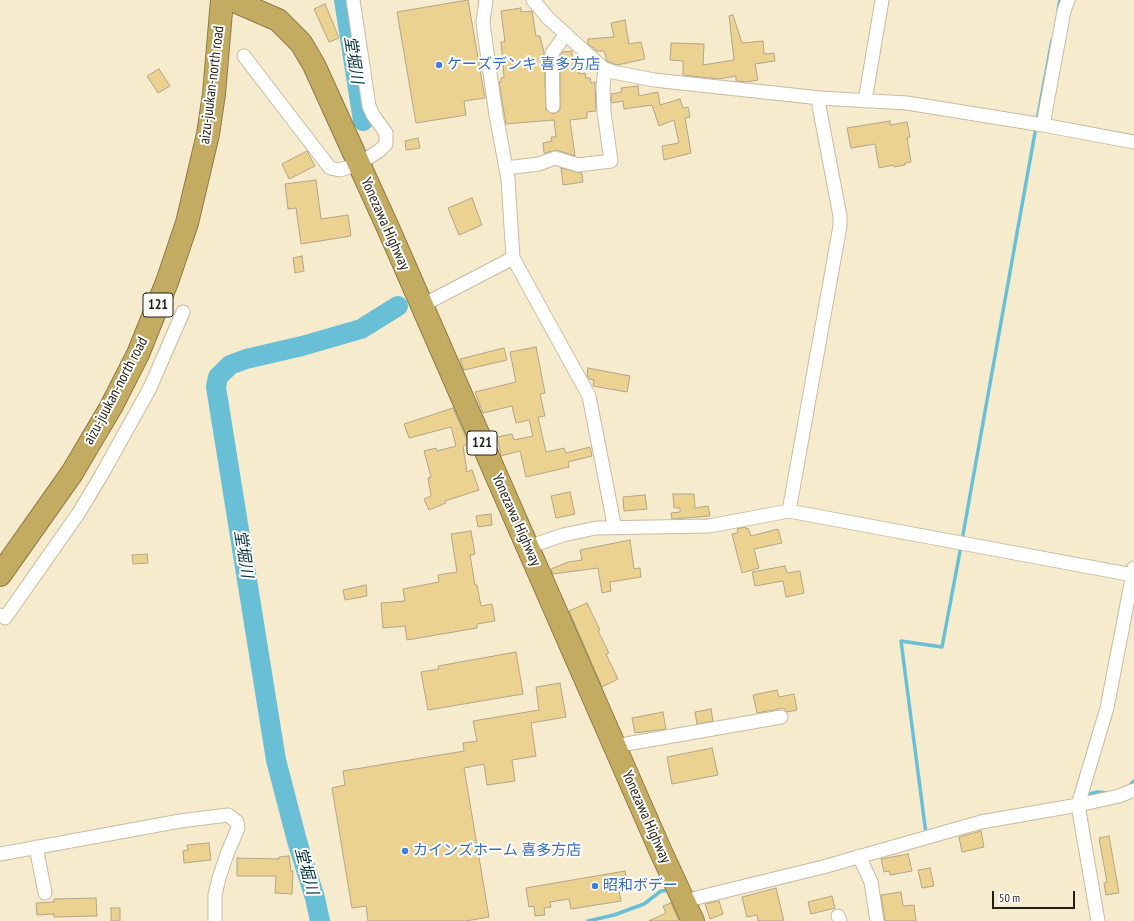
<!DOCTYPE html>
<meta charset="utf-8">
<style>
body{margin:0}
#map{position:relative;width:1134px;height:921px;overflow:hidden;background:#f7ebce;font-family:"PT Sans Narrow",sans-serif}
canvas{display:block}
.scale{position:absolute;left:992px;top:891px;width:83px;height:18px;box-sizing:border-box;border:2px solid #231f14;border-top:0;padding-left:5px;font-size:12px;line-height:14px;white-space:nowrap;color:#231f14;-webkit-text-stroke:3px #fff;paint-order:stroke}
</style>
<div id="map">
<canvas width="1134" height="921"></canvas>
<div class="scale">50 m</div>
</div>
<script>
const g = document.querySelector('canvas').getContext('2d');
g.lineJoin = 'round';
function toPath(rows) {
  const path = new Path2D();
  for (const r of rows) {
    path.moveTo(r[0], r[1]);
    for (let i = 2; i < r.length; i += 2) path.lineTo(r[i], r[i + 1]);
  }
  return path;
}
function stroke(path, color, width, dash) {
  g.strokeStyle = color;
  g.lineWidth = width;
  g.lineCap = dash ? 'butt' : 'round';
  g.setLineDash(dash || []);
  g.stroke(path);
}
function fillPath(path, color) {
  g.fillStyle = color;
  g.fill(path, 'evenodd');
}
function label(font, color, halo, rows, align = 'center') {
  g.font = font + ' "PT Sans Narrow","Noto Sans JP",sans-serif';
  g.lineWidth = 4;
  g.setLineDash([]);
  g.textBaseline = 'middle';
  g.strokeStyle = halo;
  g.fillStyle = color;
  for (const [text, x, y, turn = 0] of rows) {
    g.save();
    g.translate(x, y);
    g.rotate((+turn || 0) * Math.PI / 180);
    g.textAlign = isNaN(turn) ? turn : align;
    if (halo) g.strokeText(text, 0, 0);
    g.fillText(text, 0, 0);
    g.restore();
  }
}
stroke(toPath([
 [1058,10,1060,0],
 [1037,120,1052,40],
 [962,540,1036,127],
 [1128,787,1134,781],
 [1085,795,1098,792,1107,793],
 [926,834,901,641,942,647,961,546],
 [588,921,614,915,644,904,661,891,670,890]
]), '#69bfd6', 3.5);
stroke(toPath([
 [344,0,363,121],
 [320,921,315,898,297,841,276,760,216,387,218,377,230,365,246,359,302,346,361,329,398,306]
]), '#69bfd6', 20);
const building = toPath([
 [468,0,485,98,464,101,466,115,416,123,397,12,468,0],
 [325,4,339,38,329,42,314,9,325,4],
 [521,8,521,12,532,11,536,36,540,36,544,53,546,110,554,114,560,110,560,56,563,52,572,51,572,58,578,58,579,74,585,73,586,78,590,78,591,83,595,82,596,111,587,112,587,118,570,120,575,156,557,150,544,153,543,143,552,141,551,137,556,137,554,120,506,124,499,82,501,82,501,78,504,77,501,42,505,42,501,11,521,8],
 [733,15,742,43,763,41,764,54,774,53,775,61,755,64,758,80,747,82,736,81,736,76,719,79,683,75,683,61,670,60,671,43,704,44,703,65,734,60,729,16,733,15],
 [625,20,629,44,641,42,645,59,617,65,607,61,604,51,597,51,588,44,588,39,614,37,611,23,625,20],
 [159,69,170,86,158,93,147,76,159,69],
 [638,86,639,96,658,92,660,105,680,99,683,108,688,107,690,117,685,118,691,153,664,160,662,146,679,143,674,120,659,126,652,105,624,109,623,101,612,103,611,94,622,92,621,88,638,86],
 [890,121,890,125,907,122,910,137,907,138,911,162,905,163,905,165,894,167,894,165,879,168,875,144,851,148,847,128,890,121],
 [418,138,420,148,406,150,405,141,418,138],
 [307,151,315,166,289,179,282,164,307,151],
 [561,168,582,173,583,182,563,185,561,168],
 [316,180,321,219,348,215,351,236,301,244,296,208,288,209,285,184,316,180],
 [472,198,482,225,459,235,448,208,472,198],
 [302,256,304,271,295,273,293,258,302,256],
 [536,347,545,393,540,394,545,416,538,417,546,452,564,448,566,453,590,447,592,456,568,462,569,467,526,477,520,451,501,456,497,437,512,434,514,440,533,436,529,420,516,423,512,406,483,413,475,392,516,382,510,352,536,347],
 [504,348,507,360,464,370,460,359,504,348],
 [588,368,630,376,627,392,593,386,594,380,589,379,587,375,588,368],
 [453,408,469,444,463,446,467,472,472,470,479,490,445,501,446,503,429,510,424,499,431,496,428,478,431,477,424,451,436,448,437,451,456,446,451,427,409,438,404,424,453,408],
 [570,492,575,514,556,518,551,496,570,492],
 [673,494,694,494,695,508,708,506,710,516,672,519,671,513,680,512,680,508,674,508,673,494],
 [645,495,647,509,624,511,623,497,645,495],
 [491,514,492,525,478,527,476,516,491,514],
 [745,527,746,529,748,528,751,536,778,529,782,543,754,549,759,568,742,573,732,534,738,533,737,529,745,527],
 [471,531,475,554,470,555,475,585,477,585,481,606,492,604,495,621,477,624,477,628,407,640,405,626,383,628,381,603,405,601,403,589,439,582,438,575,457,572,451,534,471,531],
 [630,540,634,569,640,568,641,577,610,582,611,591,602,593,598,568,553,574,551,569,568,562,582,560,580,550,630,540],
 [147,554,148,563,133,564,132,555,147,554],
 [785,566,787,573,800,571,804,593,786,597,783,581,755,586,752,572,785,566],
 [366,585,367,596,345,600,343,590,366,585],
 [587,603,600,630,598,631,609,653,606,654,618,679,602,687,569,611,587,603],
 [516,652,523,694,428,710,421,672,439,669,438,666,516,652],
 [560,683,566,717,531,723,536,756,512,760,515,781,487,785,484,764,464,768,489,917,466,921,368,921,366,906,352,908,332,788,345,785,343,771,464,751,463,743,477,741,473,721,539,710,536,687,560,683],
 [777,690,779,697,794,694,797,710,787,712,784,708,757,713,753,695,777,690],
 [711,709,713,721,697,724,695,712,711,709],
 [663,712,666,729,635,733,632,718,663,712],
 [712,748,718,775,672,784,667,757,712,748],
 [981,831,984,847,962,852,959,837,981,831],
 [1109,836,1119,893,1106,895,1104,883,1107,882,1099,838,1109,836],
 [209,843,211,860,184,863,183,851,188,850,187,845,209,843],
 [908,854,912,871,890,875,889,871,884,872,881,859,908,854],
 [289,856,291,871,293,871,292,894,275,893,276,876,237,876,237,858,279,859,279,857,289,856],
 [930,868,934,886,922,888,918,870,930,868],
 [625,871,627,882,618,884,621,901,571,909,569,899,550,902,551,907,544,908,545,915,535,916,534,906,529,907,526,888,625,871],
 [776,888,784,921,758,921,757,915,747,917,742,897,776,888],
 [901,892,903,906,914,905,916,921,885,921,881,895,901,892],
 [832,896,835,908,811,914,808,902,832,896],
 [96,898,97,916,54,917,54,914,37,915,36,903,54,902,54,899,96,898],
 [719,901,723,914,710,919,705,904,719,901],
 [671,903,679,921,649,921,666,913,663,906,671,903],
 [111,908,120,908,120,921,111,921,111,908]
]);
fillPath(building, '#ecd290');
stroke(building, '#b1a589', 1);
const street = toPath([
 [486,0,483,22,484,31,496,115,508,179,513,258,589,396,614,524],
 [533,0,548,18,603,68,613,72,654,80,820,98,907,103,1043,125,1134,142],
 [244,56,330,168,340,170,358,164,379,151,386,144,386,133,373,115,369,106,353,0],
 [865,101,882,0],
 [553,106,552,53,566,34],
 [1043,125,1064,11,1068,0],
 [506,168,539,164,555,158,578,165,611,161,604,112,603,87,605,69],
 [421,306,513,258],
 [789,511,840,226,840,216,819,106,820,98],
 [528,547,563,535,596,528,709,526,789,511,1133,575],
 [0,615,5,618,78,514,101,476,150,388,183,312],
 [615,746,781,717],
 [36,847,45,893],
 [0,854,180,821,228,815,237,822,238,828,227,854,219,878,215,895,215,921],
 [859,856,871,882,877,921],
 [684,901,823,867,981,822,1078,805,1119,796,1134,790],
 [838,916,840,921],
 [1098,921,1078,805,1107,708,1134,568]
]);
const highway = toPath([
 [232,0,278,20,301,43,314,65,389,230,661,852,693,921],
 [0,575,72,473,111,407,138,354,167,282,187,223,208,134,214,94,222,0]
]);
stroke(street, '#c8bca0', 15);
stroke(highway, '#8b7b47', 24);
stroke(street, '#fff', 13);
stroke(highway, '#c3ac62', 22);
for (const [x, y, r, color] of [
 [439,65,4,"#3f7fe0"],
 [405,851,4,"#3f7fe0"],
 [595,886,4,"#3f7fe0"]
]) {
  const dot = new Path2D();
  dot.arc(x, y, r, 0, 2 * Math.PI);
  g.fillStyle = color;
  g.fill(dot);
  stroke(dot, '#fff', 1.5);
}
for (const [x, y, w] of [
 [158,305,30],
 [482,443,30]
]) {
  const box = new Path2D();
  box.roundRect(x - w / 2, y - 12, w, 24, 3);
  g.fillStyle = '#fff';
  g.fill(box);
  stroke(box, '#231f14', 1);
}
label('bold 14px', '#231f14', null, [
 ["121",158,305],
 ["121",482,443]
]);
label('15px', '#366cbe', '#fff', [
 ["ケーズデンキ 喜多方店",447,65],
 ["カインズホーム 喜多方店",413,851],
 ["昭和ボデー",603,886]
], 'left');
label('15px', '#231f14', '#fff', [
 ["aizu-juukan-north road",212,85,-83],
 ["Yonezawa Highway",385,224,66],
 ["aizu-juukan-north road",116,391,-62],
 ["Yonezawa Highway",516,520,66],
 ["Yonezawa Highway",646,817,66]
]);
label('italic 16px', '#08333d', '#fff', [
 ["堂堀川",353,60,81],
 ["堂堀川",243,554,81],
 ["堂堀川",306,871,75]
]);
</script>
